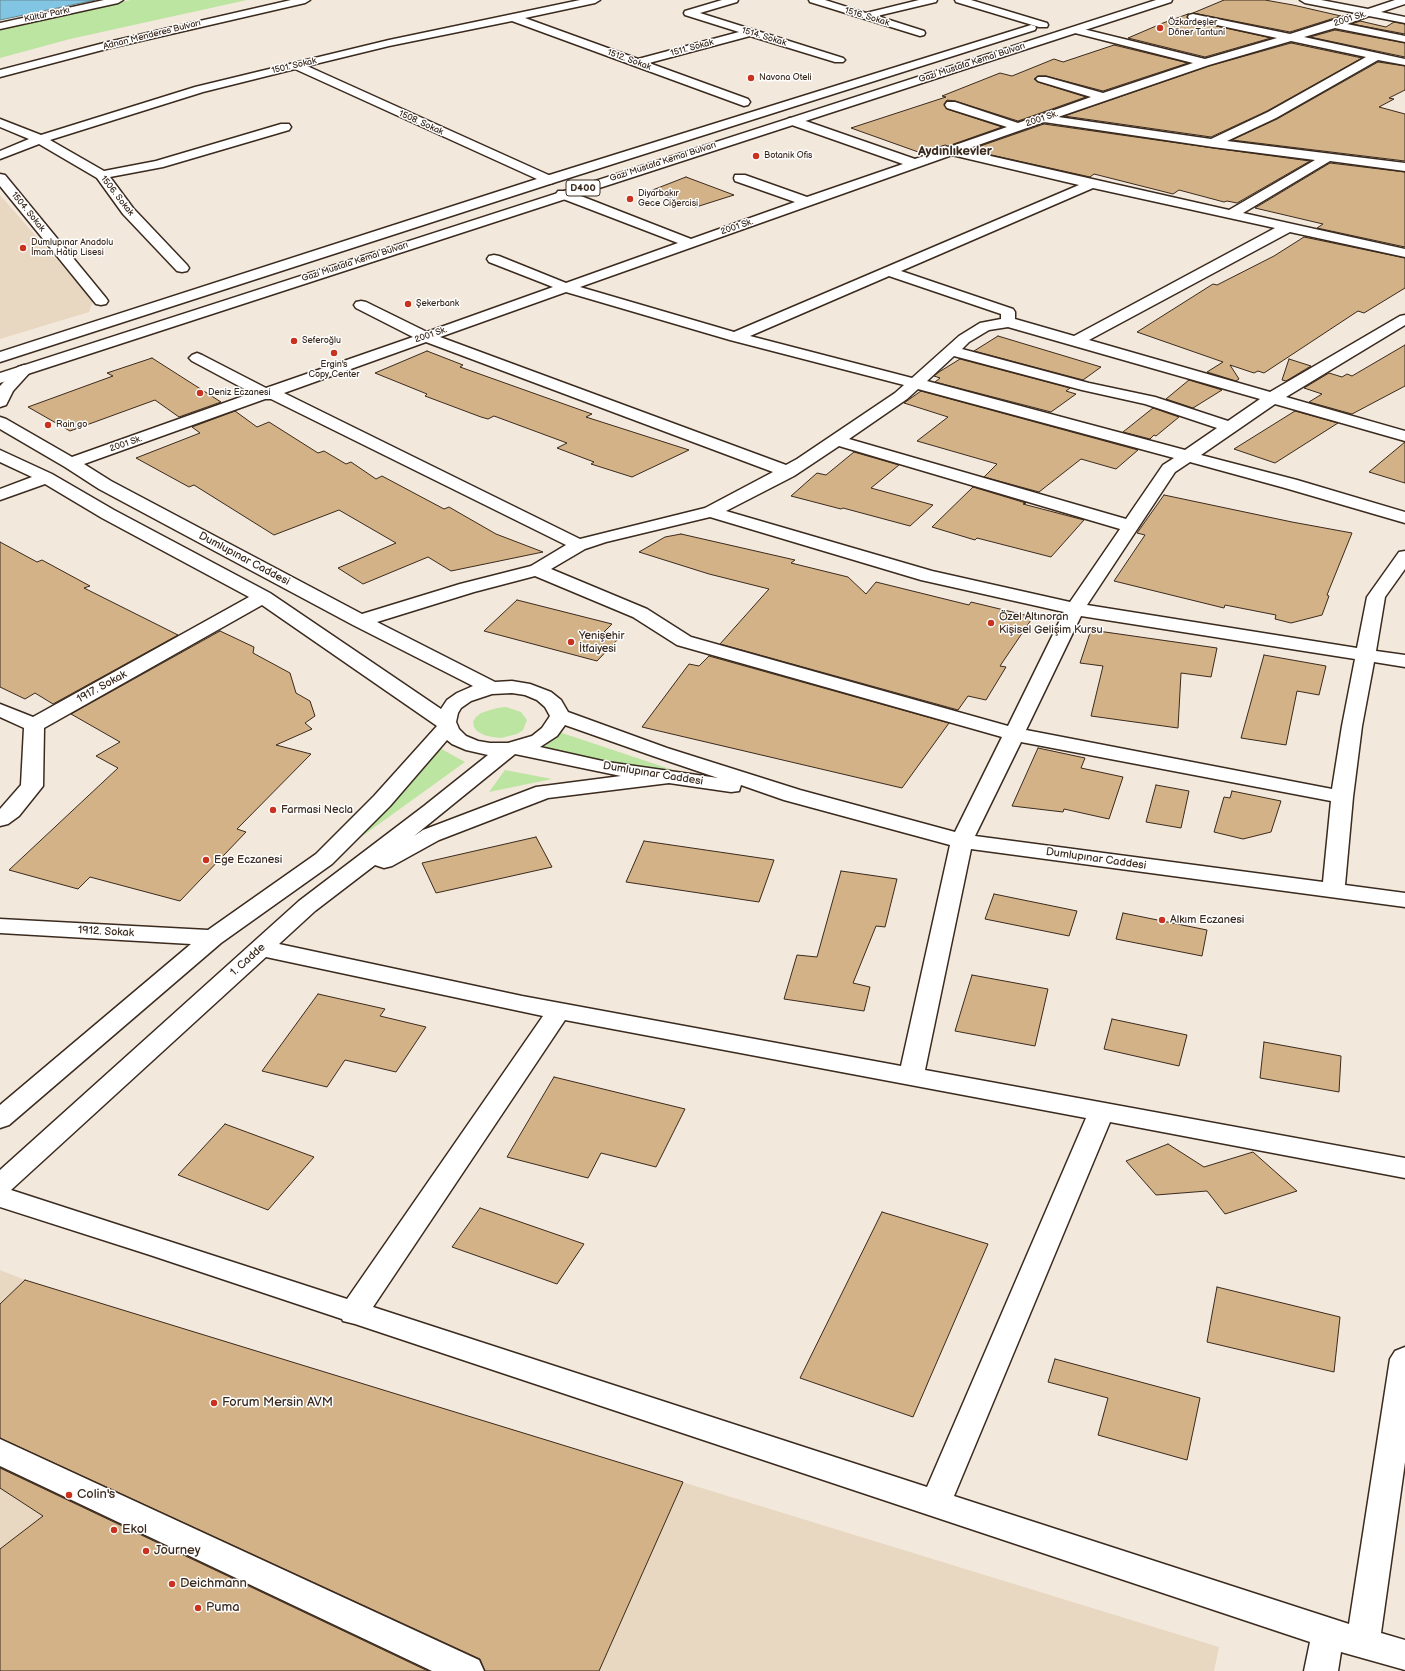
<!DOCTYPE html>
<meta charset="utf-8">
<style>
body{margin:0}
canvas{display:block;background:#f2e8db}
</style>
<canvas width="1405" height="1671"></canvas>
<script>
const g = document.querySelector('canvas').getContext('2d');
g.lineJoin = 'round';
function fillPath(path, color) {
  g.fillStyle = color;
  g.fill(path, 'evenodd');
}
function toPath(rows) {
  const path = new Path2D();
  for (const r of rows) {
    path.moveTo(r[0], r[1]);
    for (let i = 2; i < r.length; i += 2) path.lineTo(r[i], r[i + 1]);
  }
  return path;
}
function stroke(path, color, width, dash) {
  g.strokeStyle = color;
  g.lineWidth = width;
  g.lineCap = dash ? 'butt' : 'round';
  g.setLineDash(dash || []);
  g.stroke(path);
}
function label(font, color, halo, rows, align = 'center') {
  g.font = font + ' "Balsamiq Sans",sans-serif';
  g.lineWidth = 3;
  g.setLineDash([]);
  g.textBaseline = 'middle';
  g.strokeStyle = halo;
  g.fillStyle = color;
  for (const [text, x, y, turn = 0] of rows) {
    g.save();
    g.translate(x, y);
    g.rotate((+turn || 0) * Math.PI / 180);
    g.textAlign = isNaN(turn) ? turn : align;
    if (halo) g.strokeText(text, 0, 0);
    g.fillText(text, 0, 0);
    g.restore();
  }
}
fillPath(toPath([
 [0,195,93,301,89,312,0,339],
 [0,1270,25,1280,1219,1647,1214,1671,0,1671]
]), '#e8d8c2');
fillPath(toPath([
 [131,0,247,0,70,39,0,58,0,29],
 [506,707,521,712,527,720,523,730,517,734,501,738,492,737,484,735,477,731,474,727,473,722,476,717,481,713,497,708],
 [559,732,679,772,540,751],
 [436,746,465,762,361,837],
 [505,770,552,779,489,792]
]), '#bbe5a1');
const water = toPath([
 [0,0,95,0,0,20,0,0]
]);
fillPath(water, '#81c5e2');
stroke(water, '#658794', 1);
const building = toPath([
 [1224,0,1265,0,1293,5,1341,16,1290,32,1193,13,1224,0],
 [1188,14,1187,18,1189,20,1271,38,1205,57,1128,38,1163,23,1188,14],
 [1360,21,1386,27,1394,22,1405,24,1405,34,1352,24,1360,21],
 [1335,30,1405,43,1405,57,1310,37,1335,30],
 [1291,43,1362,58,1267,111,1211,137,1064,116,1209,66,1291,43],
 [1114,45,1188,63,1103,91,1046,76,1038,76,1034,79,1038,82,1086,97,1018,121,955,101,947,100,944,104,947,109,1002,127,948,146,945,145,921,153,851,128,946,97,942,96,1000,73,1012,76,1054,59,1063,62,1114,45],
 [1378,62,1405,66,1405,90,1389,98,1394,99,1379,107,1405,114,1405,161,1232,140,1277,119,1378,62],
 [1044,124,1213,148,1310,161,1237,203,1227,201,1224,202,1179,190,1173,194,1094,174,1090,177,969,150,1044,124],
 [1330,163,1405,172,1405,247,1317,228,1323,224,1255,208,1330,163],
 [686,177,734,195,696,207,650,191,686,177],
 [1304,237,1405,258,1405,288,1364,313,1358,311,1264,373,1258,371,1254,373,1230,365,1239,379,1236,381,1207,372,1223,362,1137,332,1213,284,1217,285,1274,256,1304,237],
 [998,336,1101,367,1083,380,974,351,998,336],
 [1405,345,1405,386,1352,414,1309,402,1322,394,1304,388,1329,373,1342,377,1347,374,1352,376,1405,345],
 [427,351,463,365,460,367,592,414,586,417,689,450,632,477,591,464,594,462,557,448,567,443,494,416,488,419,481,417,425,396,427,394,375,373,427,351],
 [152,358,221,402,179,417,155,400,70,431,28,407,113,376,107,373,152,358],
 [960,359,1070,388,1066,391,1076,394,1051,412,935,382,940,378,934,376,939,372,960,359],
 [1289,359,1311,366,1286,381,1282,380,1289,359],
 [1189,380,1222,390,1193,408,1166,399,1189,380],
 [921,391,1138,450,1116,469,1081,459,1039,492,984,477,997,464,917,441,948,417,904,403,921,391],
 [1153,408,1179,417,1156,436,1154,435,1150,439,1123,432,1153,408],
 [235,411,257,427,269,422,318,453,324,451,346,464,351,462,376,479,382,476,444,509,449,507,496,534,543,552,451,571,428,557,363,584,338,568,396,543,339,510,274,535,194,485,189,487,136,458,200,433,192,427,235,411],
 [1295,411,1338,423,1275,463,1234,449,1295,411],
 [1405,442,1405,483,1369,472,1405,442],
 [854,452,899,465,871,488,933,505,910,526,843,508,841,509,791,496,817,473,826,475,854,452],
 [973,487,1026,503,1023,504,1084,520,1051,557,977,538,975,540,932,527,973,487],
 [1164,495,1292,522,1352,533,1327,595,1329,596,1322,615,1291,623,1275,619,1276,615,1225,605,1224,608,1114,581,1145,535,1137,533,1164,495],
 [681,534,795,560,791,563,848,577,866,594,876,582,969,605,971,602,1033,617,1000,666,1006,667,986,700,968,696,958,710,720,644,769,589,709,574,639,552,665,537,681,534],
 [0,542,37,562,42,560,90,586,84,588,178,635,53,704,35,693,25,699,0,687,0,542],
 [517,600,612,624,604,632,621,636,597,661,484,631,517,600],
 [1091,630,1217,648,1211,677,1181,673,1178,728,1091,716,1103,666,1080,663,1091,630],
 [220,631,254,647,253,653,290,673,296,693,310,701,315,716,305,723,312,729,276,745,311,754,237,829,246,832,180,901,90,877,78,889,9,870,118,768,96,756,120,742,71,714,220,631],
 [1264,655,1326,666,1319,695,1297,691,1286,745,1241,738,1264,655],
 [709,656,949,723,902,788,642,727,689,664,699,666,709,656],
 [1038,748,1085,758,1081,768,1123,777,1109,819,1064,809,1063,812,1012,806,1038,748],
 [1156,785,1189,791,1181,828,1146,822,1156,785],
 [1232,791,1281,801,1271,832,1243,839,1214,832,1224,797,1230,798,1232,791],
 [536,837,552,867,436,893,422,863,536,837],
 [644,841,774,860,759,902,626,882,644,841],
 [841,871,897,879,885,927,876,926,853,983,870,987,864,1011,784,999,797,955,817,957,841,871],
 [994,894,1077,911,1069,936,985,919,994,894],
 [1123,913,1207,930,1202,956,1116,939,1123,913],
 [972,975,1048,989,1035,1046,955,1031,972,975],
 [318,994,385,1009,380,1016,426,1027,396,1072,345,1060,327,1087,262,1071,318,994],
 [1112,1019,1187,1035,1179,1066,1104,1049,1112,1019],
 [1264,1042,1341,1056,1339,1092,1260,1078,1264,1042],
 [554,1077,685,1109,656,1167,601,1153,588,1178,507,1157,554,1077],
 [225,1124,314,1157,268,1210,178,1175,225,1124],
 [1168,1144,1204,1167,1253,1152,1297,1191,1225,1214,1207,1191,1156,1195,1126,1161,1168,1144],
 [480,1208,584,1244,557,1284,452,1247,480,1208],
 [882,1212,988,1244,913,1417,800,1378,882,1212],
 [25,1280,683,1482,599,1671,485,1671,480,1659,0,1438,0,1304,25,1280],
 [1217,1287,1340,1317,1334,1372,1207,1342,1217,1287],
 [1055,1359,1200,1398,1187,1460,1098,1435,1108,1398,1048,1382,1055,1359],
 [0,1468,428,1671,0,1671,0,1549,43,1516,0,1488,0,1468]
]);
fillPath(building, '#d2b286');
stroke(building, '#3b2a1e', 1);
const minor = toPath([
 [104,0,123,0,118,3,0,29,0,23,104,0],
 [580,0,600,0,595,3,525,18,638,59,739,32,685,15,684,13,685,11,722,0,738,0,737,2,700,13,843,58,845,60,843,62,835,62,750,36,649,63,748,99,750,102,748,105,744,106,512,21,389,46,307,66,553,177,554,180,553,183,548,184,295,69,203,92,50,140,104,171,156,161,281,124,289,124,291,127,289,130,163,167,110,177,133,208,187,265,189,268,187,271,182,272,177,271,123,214,97,178,39,144,0,159,0,151,29,139,0,127,0,119,41,135,195,87,389,40,580,0],
 [809,0,825,0,866,13,919,0,937,0,936,2,877,16,924,31,925,33,924,35,920,36,810,2,809,0],
 [955,0,971,0,1047,23,1048,25,1047,27,1039,27,956,2,955,0],
 [1300,0,1321,0,1368,9,1395,0,1405,0,1405,4,1381,12,1405,17,1405,23,1369,16,1347,24,1405,36,1405,42,1335,28,1304,37,1405,59,1405,65,1378,60,1276,118,1227,141,1405,163,1405,171,1330,161,1243,213,1405,249,1405,257,1290,232,1089,340,1270,392,1400,316,1405,315,1405,325,1286,397,1405,431,1405,441,1275,404,1201,455,1297,480,1405,512,1405,523,1285,488,1190,462,1175,472,1087,605,1357,648,1367,597,1399,552,1405,551,1405,569,1385,597,1376,651,1405,655,1405,667,1374,662,1362,726,1353,797,1345,885,1405,893,1405,907,971,849,925,1070,1405,1158,1405,1178,1110,1122,954,1496,1349,1624,1390,1359,1395,1351,1405,1347,1405,1462,1381,1633,1405,1640,1405,1670,1341,1652,1338,1671,1304,1671,1310,1642,355,1324,343,1321,342,1319,150,1255,0,1207,0,1170,299,901,424,806,488,755,466,750,452,744,447,740,390,806,332,864,221,943,9,1125,0,1128,0,1105,191,944,0,933,0,919,208,930,316,854,374,796,437,726,262,605,44,728,43,786,19,816,8,824,0,826,0,809,21,785,24,728,0,717,0,704,33,717,249,597,102,518,45,484,0,500,0,489,32,477,0,462,0,450,52,474,114,510,270,593,441,709,447,700,457,693,473,686,353,625,99,489,65,467,0,429,0,417,6,419,72,457,252,393,192,361,189,358,192,355,197,353,202,355,266,388,413,337,356,308,354,305,356,302,361,301,366,302,427,332,553,287,489,262,487,259,489,256,494,255,499,256,566,283,678,243,558,197,556,194,558,191,568,191,691,239,795,202,735,181,734,178,735,175,745,175,807,197,903,164,789,124,787,121,789,118,797,118,915,159,1007,127,947,108,945,105,947,102,955,102,1018,123,1091,97,1038,81,1036,79,1038,77,1046,77,1103,93,1193,63,1071,32,1070,30,1071,28,1075,27,1205,59,1277,38,1189,19,1188,17,1189,15,1193,14,1290,34,1356,13,1305,3,1300,0],
 [1291,41,1366,57,1268,112,1211,139,1058,117,1209,65,1291,41],
 [1044,122,1213,147,1315,160,1229,210,964,150,1044,122],
 [952,155,1079,185,734,332,580,287,952,155],
 [1093,188,1275,228,1074,336,1015,319,1015,312,1013,309,901,271,1093,188],
 [889,276,1001,314,1001,319,980,323,959,336,912,378,750,336,889,276],
 [566,292,730,340,904,385,895,393,797,459,786,465,440,337,566,292],
 [1008,327,1260,399,1228,421,1155,397,1089,383,962,349,969,342,989,330,1008,327],
 [426,342,773,472,705,508,580,539,284,393,426,342],
 [954,356,1082,390,1145,404,1217,428,1185,450,927,381,954,356],
 [918,389,1174,458,1163,465,1126,519,849,439,907,399,918,389],
 [265,399,271,399,566,545,531,566,460,584,362,614,111,481,84,464,265,399],
 [839,446,1120,529,1070,602,932,571,726,511,794,476,839,446],
 [710,517,921,580,1064,612,1008,726,691,637,647,609,551,569,585,549,606,542,710,517],
 [535,576,633,617,677,645,1002,737,955,832,800,790,667,748,568,712,561,700,551,692,530,684,512,681,495,682,377,622,474,592,535,576],
 [1081,616,1355,659,1342,726,1332,789,1026,730,1081,616],
 [512,693,525,695,537,700,545,707,550,716,542,728,532,736,508,743,490,743,478,741,466,736,459,729,456,722,458,713,461,708,471,701,492,694,512,693],
 [565,725,653,756,718,778,607,762,540,747,557,736,565,725],
 [1021,742,1331,801,1323,882,975,836,1021,742],
 [515,754,621,776,536,787,423,830,414,836,515,754],
 [669,783,731,792,739,791,741,785,784,800,950,845,901,1066,522,996,279,944,315,911,375,865,384,868,392,866,439,840,548,798,669,783],
 [266,957,543,1016,347,1299,11,1190,266,957],
 [565,1020,1086,1118,927,1487,373,1307,565,1020],
 [0,174,5,175,106,298,108,301,106,304,101,305,96,304,0,186,0,174],
 [24,365,30,367,32,370,13,391,6,405,0,407,0,386,18,367,24,365],
 [0,1439,479,1660,484,1671,432,1671,0,1466,0,1439]
]);
const major = toPath([
 [291,0,310,0,305,3,110,48,0,77,0,70,104,43,291,0]
]);
const highway = toPath([
 [1156,0,1172,0,1171,2,0,383,0,373,1156,0],
 [1031,25,1035,26,1036,28,1035,30,553,183,0,362,0,352,543,177,1031,25]
]);
stroke(minor, '#3b2a1e', 3);
stroke(major, '#3b2a1e', 3);
stroke(highway, '#3b2a1e', 3);
fillPath(minor, '#fff');
fillPath(major, '#fff');
fillPath(highway, '#fff');
for (const [x, y, r, color] of [
 [1160,28,4,"#c8321e"],
 [751,78,4,"#c8321e"],
 [756,156,4,"#c8321e"],
 [630,199,4,"#c8321e"],
 [23,248,4,"#c8321e"],
 [408,304,4,"#c8321e"],
 [294,341,4,"#c8321e"],
 [334,353,4,"#c8321e"],
 [200,393,4,"#c8321e"],
 [48,425,4,"#c8321e"],
 [991,623,4,"#c8321e"],
 [571,642,4,"#c8321e"],
 [273,810,4,"#c8321e"],
 [206,860,4,"#c8321e"],
 [1162,920,4,"#c8321e"],
 [214,1403,4,"#c8321e"],
 [69,1495,4,"#c8321e"],
 [114,1530,4,"#c8321e"],
 [146,1551,4,"#c8321e"],
 [172,1584,4,"#c8321e"],
 [198,1608,4,"#c8321e"]
]) {
  const dot = new Path2D();
  dot.arc(x, y, r, 0, 2 * Math.PI);
  g.fillStyle = color;
  g.fill(dot);
  stroke(dot, '#fff', 1.5);
}
label('9px', '#3b2a1e', '#fff', [
 ["Kültür Parkı",47,15,-12],
 ["1516. Sokak",867,17,17],
 ["2001 Sk.",1350,19,-18],
 ["Adnan Menderes Bulvarı",152,35,-14],
 ["1514. Sokak",764,37,17],
 ["1511. Sokak",692,48,-15],
 ["1512. Sokak",629,60,20],
 ["Gazi Mustafa Kemal Bulvarı",972,63,-18],
 ["1501. Sokak",294,66,-13],
 ["2001 Sk.",1042,119,-19],
 ["1508. Sokak",421,123,24],
 ["Gazi Mustafa Kemal Bulvarı",663,162,-18],
 ["1506. Sokak",117,196,52],
 ["1504. Sokak",28,212,51],
 ["2001 Sk.",737,227,-19],
 ["Gazi Mustafa Kemal Bulvarı",355,262,-18],
 ["2001 Sk.",431,335,-19],
 ["2001 Sk.",126,444,-19]
]);
label('9px', '#3b2a1e', '#fff', [
 ["Özkardeşler",1168,23],
 ["Döner Tantuni",1168,33],
 ["Navona Oteli",759,78],
 ["Botanik Ofis",764,156],
 ["Diyarbakır",638,194],
 ["Gece Ciğercisi",638,204],
 ["Dumlupınar Anadolu",31,243],
 ["İmam Hatip Lisesi",31,253],
 ["Şekerbank",416,304],
 ["Seferoğlu",302,341],
 ["Ergin's",334,365,"center"],
 ["Copy Center",334,375,"center"],
 ["Deniz Eczanesi",208,393],
 ["Rain go",56,425]
], 'left');
for (const [x, y, w] of [
 [583,188,34]
]) {
  const box = new Path2D();
  box.roundRect(x - w / 2, y - 8, w, 16, 3);
  g.fillStyle = '#fff';
  g.fill(box);
  stroke(box, '#3b2a1e', 1);
}
label('bold 10px', '#3b2a1e', null, [
 ["D400",583,188]
]);
label('11px', '#3b2a1e', '#fff', [
 ["Dumlupınar Caddesi",244,559,28],
 ["1917. Sokak",102,687,-29],
 ["Dumlupınar Caddesi",653,774,9],
 ["Dumlupınar Caddesi",1096,859,8],
 ["1912. Sokak",106,932,3],
 ["1. Cadde",248,960,-42]
]);
label('11px', '#3b2a1e', '#fff', [
 ["Özel Altınoran",999,617],
 ["Kişisel Gelişim Kursu",999,630],
 ["Yenişehir",579,636],
 ["İtfaiyesi",579,649],
 ["Farmasi Necla",281,810],
 ["Ege Eczanesi",214,860],
 ["Alkım Eczanesi",1170,920]
], 'left');
label('bold 13px', '#3b2a1e', '#fff', [
 ["Aydınlıkevler",955,152]
]);
label('13px', '#3b2a1e', '#fff', [
 ["Forum Mersin AVM",222,1403],
 ["Colin's",77,1495],
 ["Ekol",122,1530],
 ["Journey",154,1551],
 ["Deichmann",180,1584],
 ["Puma",206,1608]
], 'left');
</script>
